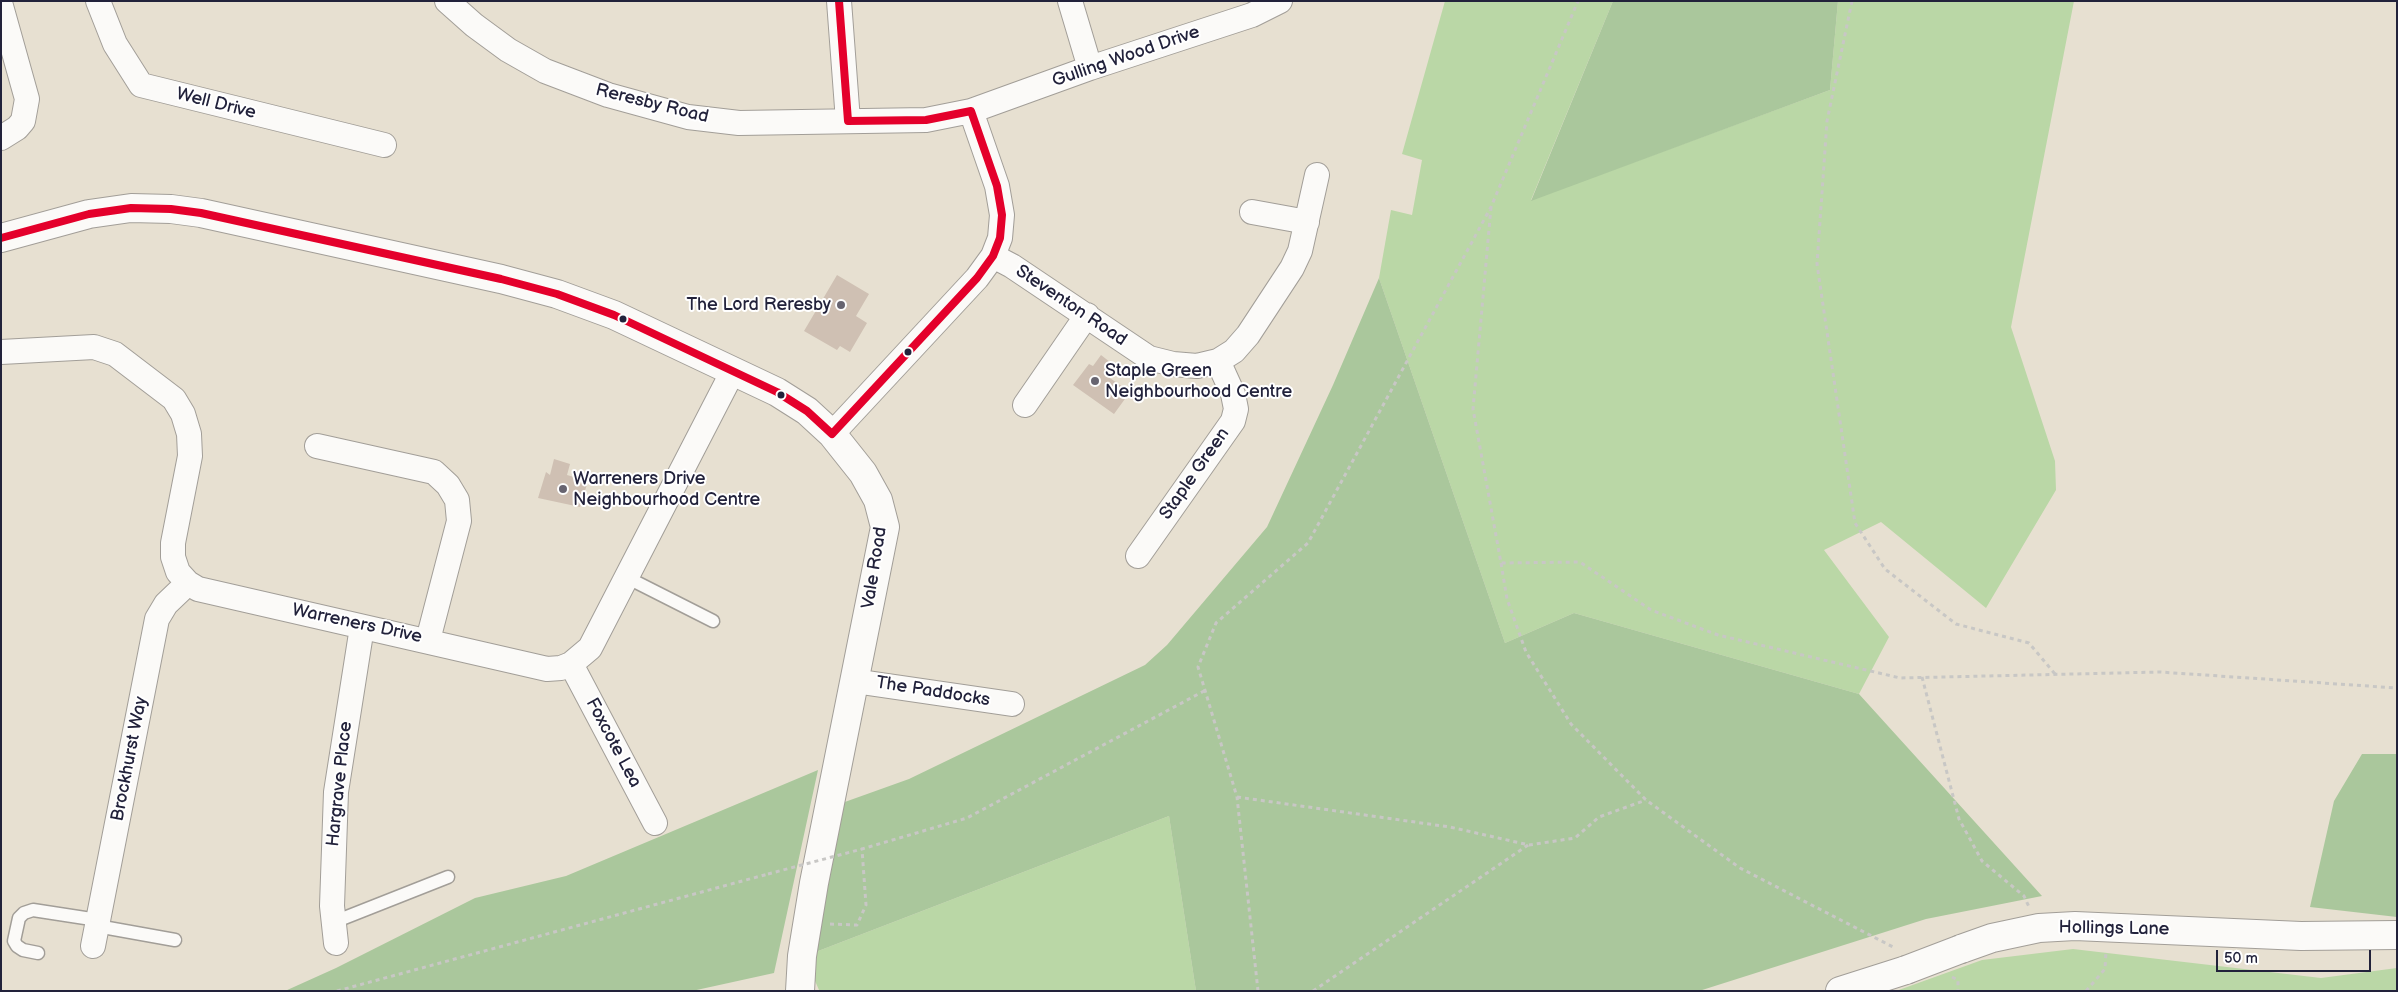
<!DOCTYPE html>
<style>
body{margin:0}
#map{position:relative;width:2398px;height:992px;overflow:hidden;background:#e7e0d1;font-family:"Balsamiq Sans",sans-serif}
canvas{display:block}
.frame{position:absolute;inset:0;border:2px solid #22223b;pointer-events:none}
.scale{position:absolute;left:2216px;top:950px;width:155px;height:22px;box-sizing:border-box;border:2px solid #22223b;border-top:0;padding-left:6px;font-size:15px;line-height:18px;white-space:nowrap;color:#22223b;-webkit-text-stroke:4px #fff;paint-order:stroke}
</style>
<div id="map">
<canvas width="2398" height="992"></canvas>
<div class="frame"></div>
<div class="scale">50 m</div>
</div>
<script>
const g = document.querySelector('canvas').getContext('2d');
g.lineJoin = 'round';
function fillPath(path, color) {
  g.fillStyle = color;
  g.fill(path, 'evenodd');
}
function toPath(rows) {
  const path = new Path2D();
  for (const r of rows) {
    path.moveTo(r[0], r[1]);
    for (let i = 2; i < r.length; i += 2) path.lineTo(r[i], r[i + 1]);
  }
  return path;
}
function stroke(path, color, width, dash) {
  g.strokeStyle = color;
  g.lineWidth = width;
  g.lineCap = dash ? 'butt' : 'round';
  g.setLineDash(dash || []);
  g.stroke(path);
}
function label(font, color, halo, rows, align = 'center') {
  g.font = font + ' "Balsamiq Sans",sans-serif';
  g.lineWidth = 4;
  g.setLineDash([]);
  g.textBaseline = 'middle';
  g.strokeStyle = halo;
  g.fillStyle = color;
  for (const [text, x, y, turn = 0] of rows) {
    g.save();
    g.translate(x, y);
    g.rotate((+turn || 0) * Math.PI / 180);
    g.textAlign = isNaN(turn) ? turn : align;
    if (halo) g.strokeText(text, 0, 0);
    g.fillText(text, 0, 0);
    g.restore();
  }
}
fillPath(toPath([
 [1445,1,1613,1,1531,200,1830,90,1838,1,2074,1,2011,327,2055,461,2056,490,1986,608,1881,522,1824,550,1889,637,1859,694,1574,613,1505,643,1379,278,1391,210,1412,215,1422,160,1402,154],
 [1169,816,1196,991,819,990,812,974,813,953],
 [2073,949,2321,978,2397,968,2397,991,1896,991,1982,960]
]), '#bad7a6');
fillPath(toPath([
 [1613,1,1838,1,1830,90,1531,201],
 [1379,278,1505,643,1574,613,1859,694,2042,896,1926,919,1699,991,1196,991,1169,816,813,953,842,803,909,779,1145,665,1167,645,1267,527,1333,385],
 [2362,754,2397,754,2397,917,2310,907,2334,801],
 [818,770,774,973,692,991,285,991,336,968,475,898,566,876]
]), '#aac79c');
fillPath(toPath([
 [837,275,869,294,856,316,867,323,850,352,840,346,837,350,804,331],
 [1101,355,1115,366,1107,376,1130,392,1114,414,1073,385,1089,364,1093,366],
 [554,459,570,464,567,475,588,481,580,507,538,498,546,472,550,475]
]), '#cfc0b3');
const service = toPath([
 [626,577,713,621],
 [334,922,448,877],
 [97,926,175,940],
 [38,953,23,950,17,946,14,941,19,918,24,913,33,910,98,920]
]);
const minor = toPath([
 [98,1,115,44,141,85,384,145],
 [447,1,474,25,508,50,545,71,608,95,688,117,739,123,926,120,971,111,1090,68,1252,15,1280,1],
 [839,1,848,121],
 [1070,1,1090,68],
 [1,6,27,99,23,121,17,128,1,138],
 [1252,212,1307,222],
 [993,256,1012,266,1149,358,1173,364,1197,366,1218,361,1234,351,1248,335,1292,268,1300,251,1317,175],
 [1,352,94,347,115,354,174,399,183,414,189,434,190,456,173,543,173,557,178,572,188,583,198,589,547,669,561,668,571,664,590,648,733,371],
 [1025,405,1087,315],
 [832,434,977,278,993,256,1000,238,1002,215,997,186,971,111],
 [317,446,434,472,448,485,457,500,459,521,428,640],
 [1138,556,1233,421,1236,409,1233,394,1218,361],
 [571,664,655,823],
 [854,681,1012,704],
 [336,943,332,906,336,792,362,627],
 [93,946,157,619,166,604,188,583]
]);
const tertiary = toPath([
 [1,238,89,214,131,208,171,209,201,213,501,279,557,294,614,315,777,392,807,411,832,434,863,473,878,500,885,527,814,883,802,956,800,991],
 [1961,949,1992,938,2039,928,2075,926,2301,936,2397,935],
 [1840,991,1906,970]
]);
stroke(service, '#a29e98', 15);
stroke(minor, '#a29e98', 26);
stroke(tertiary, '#a29e98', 30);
stroke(toPath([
 [1852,1,1827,121,1817,264,1855,523,1885,569,1956,624,2029,643,2055,674],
 [1491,207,1473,409,1501,563,1580,562,1651,610,1718,635,1900,678,2160,672,2397,688],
 [1501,563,1507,599,1526,652,1571,724,1646,800,1740,868,1895,948],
 [1922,677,1959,819,1982,861,2024,896,2029,907],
 [1237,797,1450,827,1529,845,1575,838,1599,817,1646,800],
 [830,924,857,925,866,905,862,849,967,818,1204,691],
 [1952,977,1958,980,1958,991],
 [337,991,768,874],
 [1258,991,1237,797,1198,667,1216,623,1308,543,1491,207,1578,1],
 [1313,991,1528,845],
 [2086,991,2105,969,2106,951]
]), '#c8c7c5', 3, [4, 4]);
stroke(service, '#fbfaf8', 12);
stroke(minor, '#fbfaf8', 24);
stroke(tertiary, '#fbfaf8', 28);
const tertiaryBridge = toPath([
 [1906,970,1961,949]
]);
stroke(tertiaryBridge, '#a29e98', 30, []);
stroke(toPath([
 [768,874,862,849]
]), '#c8c7c5', 3, [4, 4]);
stroke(tertiaryBridge, '#fbfaf8', 28);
stroke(toPath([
 [1,238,89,214,131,208,171,209,201,213,501,279,557,294,614,315,777,392,807,411,832,434,977,278,993,256,1000,238,1002,215,997,186,971,111,926,120,848,121,839,1]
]), '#e4002b', 8);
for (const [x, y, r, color] of [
 [841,305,5,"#676470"],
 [623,319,4.5,"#22223b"],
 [908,352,4.5,"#22223b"],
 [1095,381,5,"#676470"],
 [781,395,4.5,"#22223b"],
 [563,489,5,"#676470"]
]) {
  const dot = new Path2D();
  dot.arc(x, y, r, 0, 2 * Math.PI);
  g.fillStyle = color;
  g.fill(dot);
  stroke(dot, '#fff', 2);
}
label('18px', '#22223b', '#fff', [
 ["Gulling Wood Drive",1126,57,-19],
 ["Well Drive",216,104,14],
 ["Reresby Road",652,104,14],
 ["Steventon Road",1071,306,34],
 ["Staple Green",1195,474,-55],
 ["Vale Road",875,568,-81],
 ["Warreners Drive",357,624,12],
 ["The Paddocks",933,692,9],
 ["Foxcote Lea",613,743,62],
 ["Brockhurst Way",130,759,-79],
 ["Hargrave Place",340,784,-84],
 ["Hollings Lane",2114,929,1]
]);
label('18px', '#22223b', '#fff', [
 ["The Lord Reresby",831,305,"right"],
 ["Staple Green",1105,371],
 ["Neighbourhood Centre",1105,392],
 ["Warreners Drive",573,479],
 ["Neighbourhood Centre",573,500]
], 'left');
</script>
